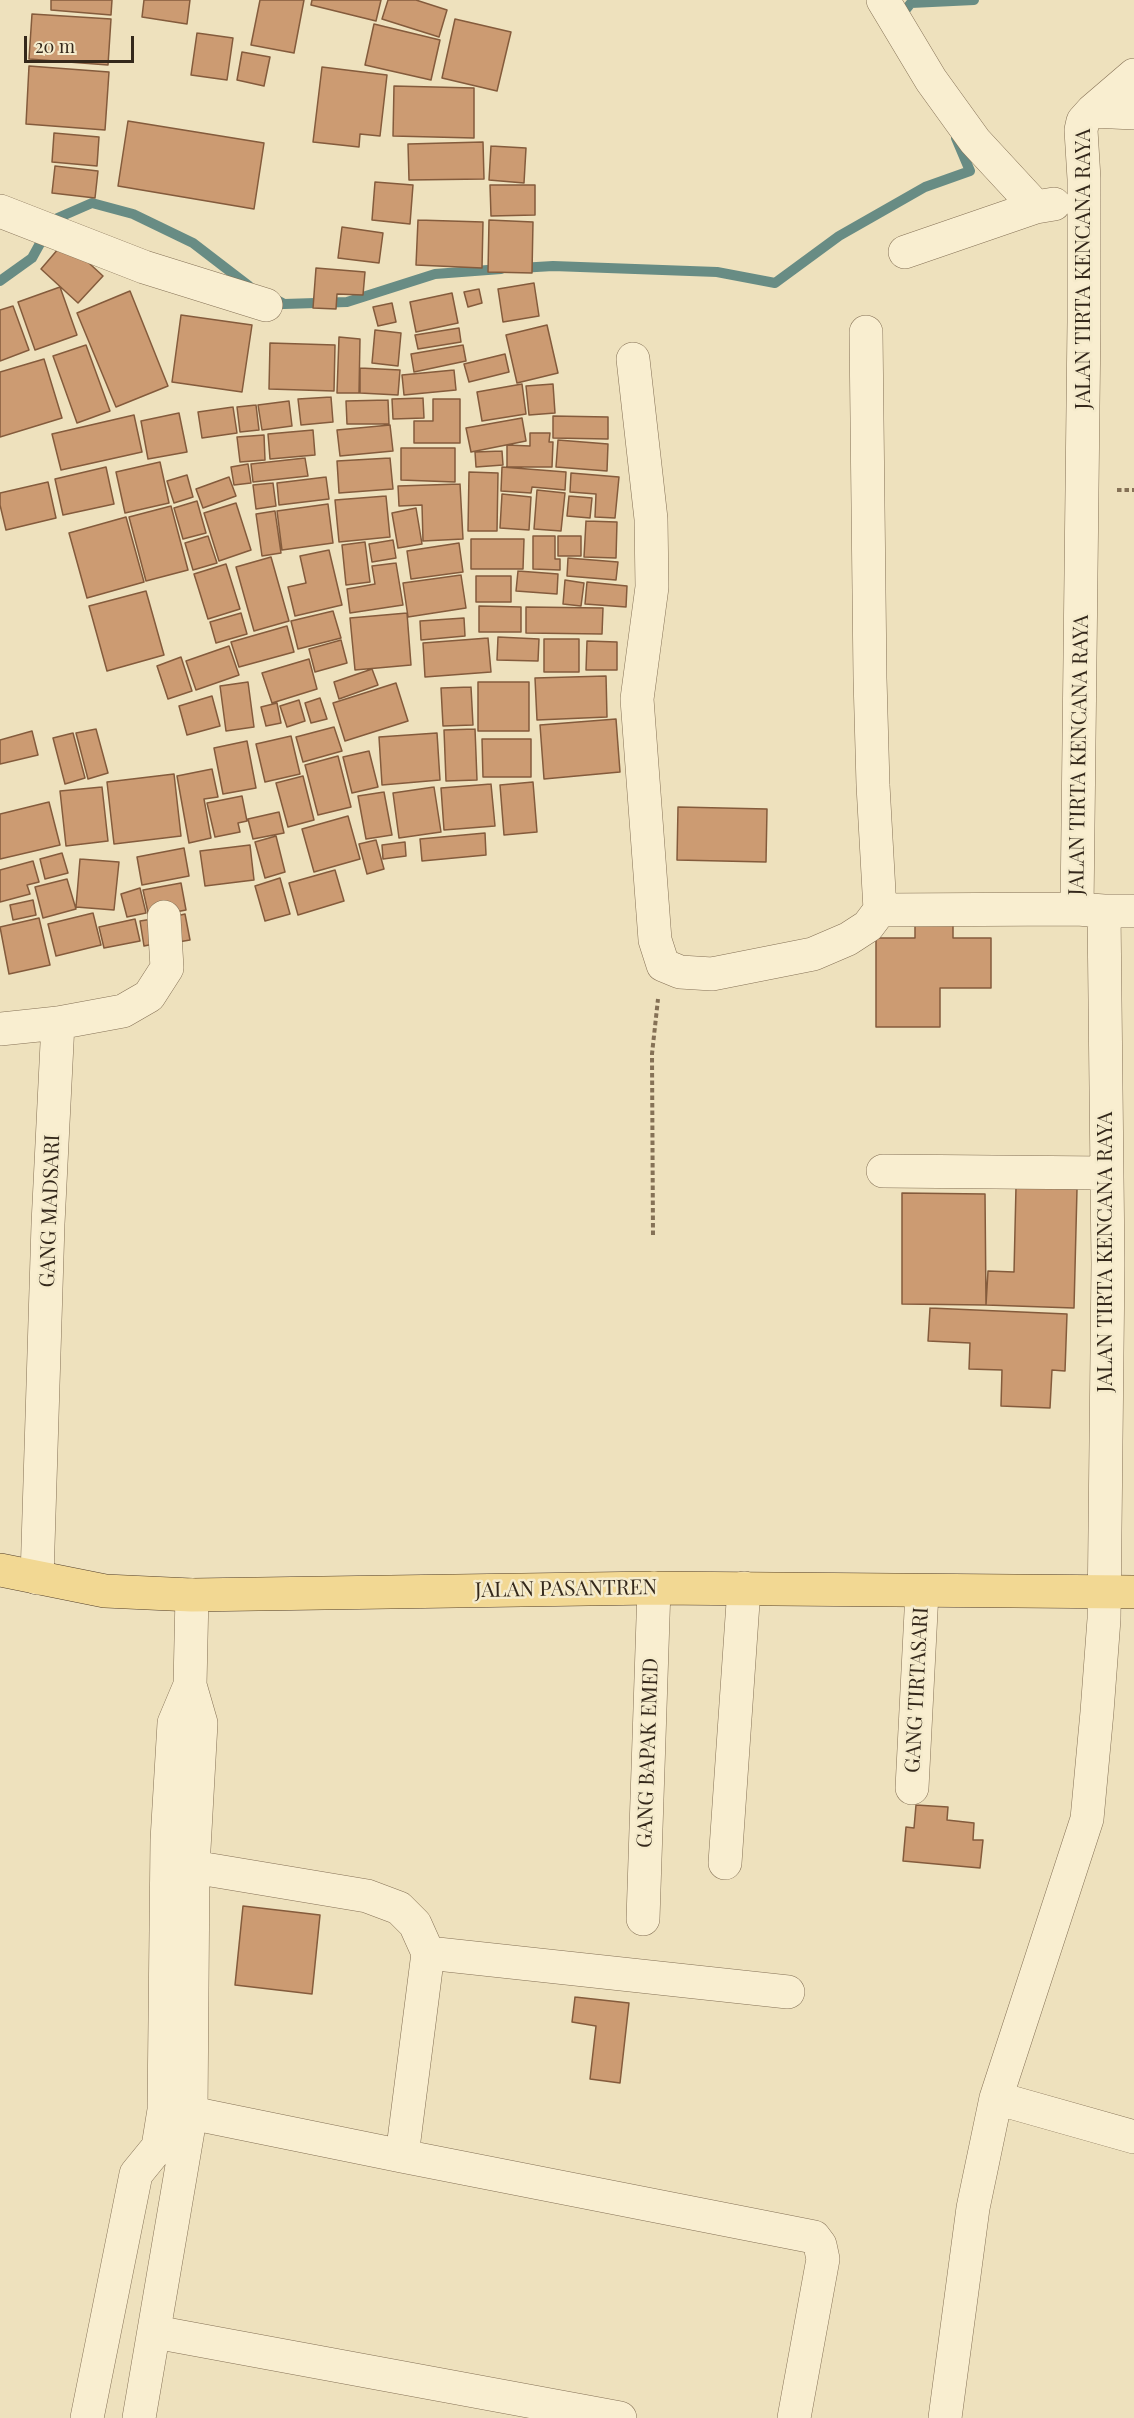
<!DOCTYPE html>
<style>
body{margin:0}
#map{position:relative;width:1134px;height:2418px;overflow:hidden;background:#eee1bd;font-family:"Playfair Display",serif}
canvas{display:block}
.scale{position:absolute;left:24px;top:36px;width:110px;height:27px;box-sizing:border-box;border:3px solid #34281b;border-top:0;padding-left:8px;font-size:18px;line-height:21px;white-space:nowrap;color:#34281b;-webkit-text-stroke:4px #f5ebcc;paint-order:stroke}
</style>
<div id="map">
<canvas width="1134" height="2418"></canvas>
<div class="scale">20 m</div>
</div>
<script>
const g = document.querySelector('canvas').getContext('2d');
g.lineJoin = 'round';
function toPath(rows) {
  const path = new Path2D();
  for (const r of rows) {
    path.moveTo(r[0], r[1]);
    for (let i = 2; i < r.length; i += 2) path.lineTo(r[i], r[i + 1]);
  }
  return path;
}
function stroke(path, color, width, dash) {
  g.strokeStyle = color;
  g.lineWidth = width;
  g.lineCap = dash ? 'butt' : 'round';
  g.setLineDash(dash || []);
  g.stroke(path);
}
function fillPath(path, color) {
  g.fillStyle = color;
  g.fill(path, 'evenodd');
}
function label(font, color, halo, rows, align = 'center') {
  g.font = font + ' "Playfair Display",serif';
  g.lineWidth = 5;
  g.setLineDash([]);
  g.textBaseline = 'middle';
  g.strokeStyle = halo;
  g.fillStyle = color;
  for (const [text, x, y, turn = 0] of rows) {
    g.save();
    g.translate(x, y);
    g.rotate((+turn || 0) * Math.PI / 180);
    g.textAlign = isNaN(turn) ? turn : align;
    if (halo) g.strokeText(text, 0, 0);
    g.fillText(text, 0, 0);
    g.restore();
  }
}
stroke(toPath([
 [900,17,911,3,974,0],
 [520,268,553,266,717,272,775,283,839,236,925,187,970,171,956,138],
 [0,281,32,258,53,220,92,203,133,214,193,243,249,286],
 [271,297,284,304,347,302,435,274,501,269]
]), '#688c84', 10);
const building = toPath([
 [51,0,112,0,111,15,51,10,51,0],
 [144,0,190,0,187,24,142,17,144,0],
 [260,0,304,0,294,53,251,45,260,0],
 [312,0,381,0,376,21,311,5,312,0],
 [388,0,416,0,447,10,439,37,382,19,388,0],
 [32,14,111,19,108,65,29,59,32,14],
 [455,19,511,32,497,91,442,78,455,19],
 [374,24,440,40,431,80,365,65,374,24],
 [197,33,233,38,227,80,191,75,197,33],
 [242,52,270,57,264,86,237,80,242,52],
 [29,66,109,72,105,130,26,124,29,66],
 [322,67,387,75,380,136,360,134,359,147,313,142,322,67],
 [394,86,474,88,474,138,393,136,394,86],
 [128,121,264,143,254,209,118,186,128,121],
 [54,133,99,137,97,166,52,162,54,133],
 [483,142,484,179,409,180,408,144,483,142],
 [491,146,526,148,524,183,489,180,491,146],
 [55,166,98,171,95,198,52,193,55,166],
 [375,182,413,185,410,224,372,220,375,182],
 [490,185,535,185,535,215,491,216,490,185],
 [418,220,483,222,482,268,416,265,418,220],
 [489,220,533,222,532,273,488,272,489,220],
 [342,227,383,233,379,263,338,258,342,227],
 [65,241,103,276,78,303,41,269,65,241],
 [316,268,365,272,363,295,337,294,336,309,313,308,316,268],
 [534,283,539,316,503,322,498,289,534,283],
 [60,287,77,335,35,350,18,302,60,287],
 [479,289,482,303,468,307,464,292,479,289],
 [130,291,168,386,116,407,77,313,130,291],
 [452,293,458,323,416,332,410,302,452,293],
 [392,303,396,322,378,326,373,307,392,303],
 [13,306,29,350,0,361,0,310,13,306],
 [181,315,252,325,242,392,172,382,181,315],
 [547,325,558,373,517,383,506,335,547,325],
 [459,328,461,342,418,349,415,335,459,328],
 [375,330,401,333,398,366,372,363,375,330],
 [339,337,360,339,359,393,337,393,339,337],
 [270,343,335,345,334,391,269,389,270,343],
 [86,345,110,411,77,423,53,356,86,345],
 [463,345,466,361,414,372,411,354,463,345],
 [505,354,509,372,469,382,464,364,505,354],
 [44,359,62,418,0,437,0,372,44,359],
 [360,368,400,370,398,395,360,393,360,368],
 [454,370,456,390,404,395,402,375,454,370],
 [522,384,526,414,482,421,477,392,522,384],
 [553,384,555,413,529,415,526,386,553,384],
 [331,397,333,422,301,425,298,399,331,397],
 [423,398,424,418,393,419,392,399,423,398],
 [433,399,460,399,460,443,414,443,414,421,433,421,433,399],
 [388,400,389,424,347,424,346,401,388,400],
 [289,401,292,426,262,430,258,405,289,401],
 [256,405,259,430,240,432,237,407,256,405],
 [233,407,237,433,202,438,198,412,233,407],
 [179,413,187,452,148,459,141,421,179,413],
 [134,415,142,452,61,470,52,434,134,415],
 [553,416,608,417,608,439,553,438,553,416],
 [522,418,526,441,471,452,466,428,522,418],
 [390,425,393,451,340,456,337,430,390,425],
 [313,430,315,455,270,459,268,434,313,430],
 [530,433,550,433,549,442,553,442,552,467,507,467,507,445,530,446,530,433],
 [264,435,265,460,240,462,237,437,264,435],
 [558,440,608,444,607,471,556,467,558,440],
 [401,448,455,448,455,482,401,480,401,448],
 [502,451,503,465,476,467,475,452,502,451],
 [305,458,308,476,253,482,251,464,305,458],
 [390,458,393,489,339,493,337,461,390,458],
 [160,462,169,503,125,513,116,472,160,462],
 [248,464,251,483,234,485,231,467,248,464],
 [106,467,114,504,63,515,55,479,106,467],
 [502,467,566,472,565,490,532,487,531,493,501,491,502,467],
 [469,472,498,473,497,531,468,531,469,472],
 [571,473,619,477,615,518,595,517,596,494,570,492,571,473],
 [187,475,193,497,174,503,167,481,187,475],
 [229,477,236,496,203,508,196,489,229,477],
 [326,477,329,499,279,505,277,483,326,477],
 [48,482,56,518,6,530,0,505,0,493,48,482],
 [273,483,276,506,256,509,253,485,273,483],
 [460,484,463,539,423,541,422,505,399,506,398,486,460,484],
 [537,490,565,493,561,531,534,529,537,490],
 [502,494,531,497,529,530,500,528,502,494],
 [386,496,390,537,339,542,335,500,386,496],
 [569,496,592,498,590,518,567,516,569,496],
 [197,501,206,533,183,539,174,508,197,501],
 [236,503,251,550,219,561,204,513,236,503],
 [328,504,333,543,282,550,277,511,328,504],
 [171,506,188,570,146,581,129,517,171,506],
 [416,508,422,544,398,548,392,513,416,508],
 [275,511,281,553,262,556,256,514,275,511],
 [126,517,144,582,87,598,69,533,126,517],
 [586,521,617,522,616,558,584,557,586,521],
 [208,536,217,563,193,570,185,543,208,536],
 [533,536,555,536,555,559,560,559,560,570,533,569,533,536],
 [558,536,581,536,581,556,558,556,558,536],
 [471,539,524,539,523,569,471,569,471,539],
 [393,540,396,558,372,562,369,544,393,540],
 [365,542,370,582,346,585,342,545,365,542],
 [459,543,463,572,411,579,407,551,459,543],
 [329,550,342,605,295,616,288,587,306,583,300,556,329,550],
 [271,557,289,621,254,631,236,567,271,557],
 [568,558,618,562,616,580,567,576,568,558],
 [396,563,403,605,350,613,347,589,375,584,372,566,396,563],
 [226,564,240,609,208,619,194,574,226,564],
 [518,571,558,574,557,594,516,591,518,571],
 [461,575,466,608,408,617,403,583,461,575],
 [476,576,511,576,511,602,476,602,476,576],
 [565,580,584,583,581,606,563,604,565,580],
 [587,582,627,586,626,607,585,604,587,582],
 [146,591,164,655,107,671,89,606,146,591],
 [479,606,521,607,521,632,479,632,479,606],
 [526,607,603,608,602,634,526,633,526,607],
 [333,611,341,638,298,649,291,621,333,611],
 [241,613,247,634,216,643,210,622,241,613],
 [407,613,411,665,355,670,350,618,407,613],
 [464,618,465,636,421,640,420,621,464,618],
 [287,626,294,652,239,667,231,642,287,626],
 [498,637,539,639,538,661,497,660,498,637],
 [488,638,491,672,425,677,423,643,488,638],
 [544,639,579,639,579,672,544,672,544,639],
 [341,640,347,663,315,672,309,649,341,640],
 [587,641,617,642,617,670,586,670,587,641],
 [229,646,239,675,196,690,186,661,229,646],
 [181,657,192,691,168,699,157,666,181,657],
 [309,659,317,689,272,703,262,673,309,659],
 [372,669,378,685,339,699,334,682,372,669],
 [606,676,607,717,537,720,535,678,606,676],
 [248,682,254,727,226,731,220,686,248,682],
 [478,682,529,682,529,731,478,731,478,682],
 [396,683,408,721,345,741,333,703,396,683],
 [471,687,473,725,443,726,441,688,471,687],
 [212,696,220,726,187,735,179,706,212,696],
 [320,698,327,719,311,723,305,703,320,698],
 [299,700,305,721,287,727,280,706,299,700],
 [277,703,281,723,266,726,261,707,277,703],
 [616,719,620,772,544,779,540,725,616,719],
 [334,727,342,751,303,762,296,737,334,727],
 [96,729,108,773,88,779,76,733,96,729],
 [475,729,477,780,446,781,444,730,475,729],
 [32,731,38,755,0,764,0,740,32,731],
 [73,733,85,778,65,784,53,738,73,733],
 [437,733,440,780,382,785,379,737,437,733],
 [291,736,300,774,265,782,256,744,291,736],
 [482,739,531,739,531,777,483,777,482,739],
 [247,741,256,788,223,794,214,748,247,741],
 [369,751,378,787,352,793,343,757,369,751],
 [338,756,351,807,318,815,305,765,338,756],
 [212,769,218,797,204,799,211,838,189,843,177,776,212,769],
 [174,774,181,836,114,844,107,782,174,774],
 [303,776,314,820,288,827,276,783,303,776],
 [533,782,537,832,504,835,500,785,533,782],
 [491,784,495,826,444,830,441,788,491,784],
 [102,787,108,841,66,846,60,791,102,787],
 [434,787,441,832,399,838,393,793,434,787],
 [384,792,392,835,366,839,358,796,384,792],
 [242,796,247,821,238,823,240,832,215,837,207,803,242,796],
 [49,802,60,845,0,859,0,814,49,802],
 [678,807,767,809,766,862,677,860,678,807],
 [279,812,284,833,253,839,248,819,279,812],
 [348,816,360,859,314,872,302,829,348,816],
 [485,833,486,855,422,861,420,839,485,833],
 [276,836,285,872,265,878,255,842,276,836],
 [376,840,384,869,367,874,359,844,376,840],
 [405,842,406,856,383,859,382,845,405,842],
 [250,845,254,880,205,886,200,851,250,845],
 [184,848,189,876,142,885,137,857,184,848],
 [62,853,68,873,45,879,40,859,62,853],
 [80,859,119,862,114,910,76,907,80,859],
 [33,861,39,882,27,885,30,894,0,902,0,870,33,861],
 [335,870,344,901,298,915,289,883,335,870],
 [280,878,290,914,265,921,255,886,280,878],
 [67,879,76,909,43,918,35,887,67,879],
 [181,883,186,910,149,917,143,890,181,883],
 [140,888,146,913,127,917,121,894,140,888],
 [33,900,36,915,13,920,10,905,33,900],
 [93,913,101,945,56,956,48,924,93,913],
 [185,914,190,940,172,943,168,918,185,914],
 [39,918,50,965,9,974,0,927,39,918],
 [159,918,164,942,144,946,140,921,159,918],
 [915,918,953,918,953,938,991,938,991,988,940,988,940,1027,876,1027,876,938,915,938,915,918],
 [135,919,140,941,104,948,99,927,135,919],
 [1016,1187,1077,1189,1074,1308,986,1305,988,1271,1014,1272,1016,1187],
 [902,1193,985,1194,986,1305,902,1304,902,1193],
 [930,1308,1067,1314,1065,1371,1052,1370,1050,1408,1001,1406,1002,1370,969,1369,970,1343,928,1341,930,1308],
 [916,1805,948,1807,947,1820,974,1823,973,1840,983,1840,980,1868,903,1861,906,1827,914,1828,916,1805],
 [243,1906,320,1915,312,1994,235,1985,243,1906],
 [575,1997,629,2003,620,2083,590,2079,596,2026,572,2022,575,1997]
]);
fillPath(building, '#cc9b72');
stroke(building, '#845b3c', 1.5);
const minor = toPath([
 [883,0,931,80,975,141,1036,207],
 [1092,111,1134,113],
 [0,211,144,267,266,305],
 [905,252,1036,207,1054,204],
 [866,332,870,678,873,785,880,910],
 [633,359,651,519,652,587,637,699,655,940,663,965,680,972,712,974,813,954,848,939,868,926,880,910,1077,909],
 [1104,911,1134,911],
 [0,1029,58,1023,123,1011,149,996,167,968,164,917],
 [883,1171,1105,1173],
 [37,1578,48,1224,58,1023],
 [912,1788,922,1592],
 [725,1863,744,1588],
 [193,1867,367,1896,399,1908,415,1924,428,1953,402,2156],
 [643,1919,654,1588],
 [428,1953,788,1992],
 [996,2098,1134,2137],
 [164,2110,191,2113,402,2156,814,2237,820,2245,823,2259,794,2418],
 [155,2332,620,2418],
 [87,2418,136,2174,158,2147,164,2110,167,1840,174,1723,190,1685],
 [139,2418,191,2113,193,1867,201,1723,190,1685,192,1595],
 [945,2418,973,2208,996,2098,1087,1819,1097,1712,1104,1619,1108,1264,1104,911,1077,909,1084,322,1084,179,1081,130,1083,121,1092,111,1134,75]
]);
const major = toPath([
 [0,1570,105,1591,192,1595,654,1588,1134,1592]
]);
stroke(minor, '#857156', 34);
stroke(major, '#533f2b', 34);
stroke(toPath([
 [1117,490,1134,490],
 [653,1235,652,1054,658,999]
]), '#857156', 4, [4.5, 3]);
stroke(minor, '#f9eed0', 33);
stroke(major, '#f2d893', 33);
label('21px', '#34281b', '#f5ebcc', [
 ["JALAN TIRTA KENCANA RAYA",1083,269,-90],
 ["JALAN TIRTA KENCANA RAYA",1079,755,-89],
 ["GANG MADSARI",50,1211,-88],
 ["JALAN TIRTA KENCANA RAYA",1105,1252,-90],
 ["JALAN PASANTREN",566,1589,-1],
 ["GANG TIRTASARI",917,1690,-87],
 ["GANG BAPAK EMED",648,1753,-88]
]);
</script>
